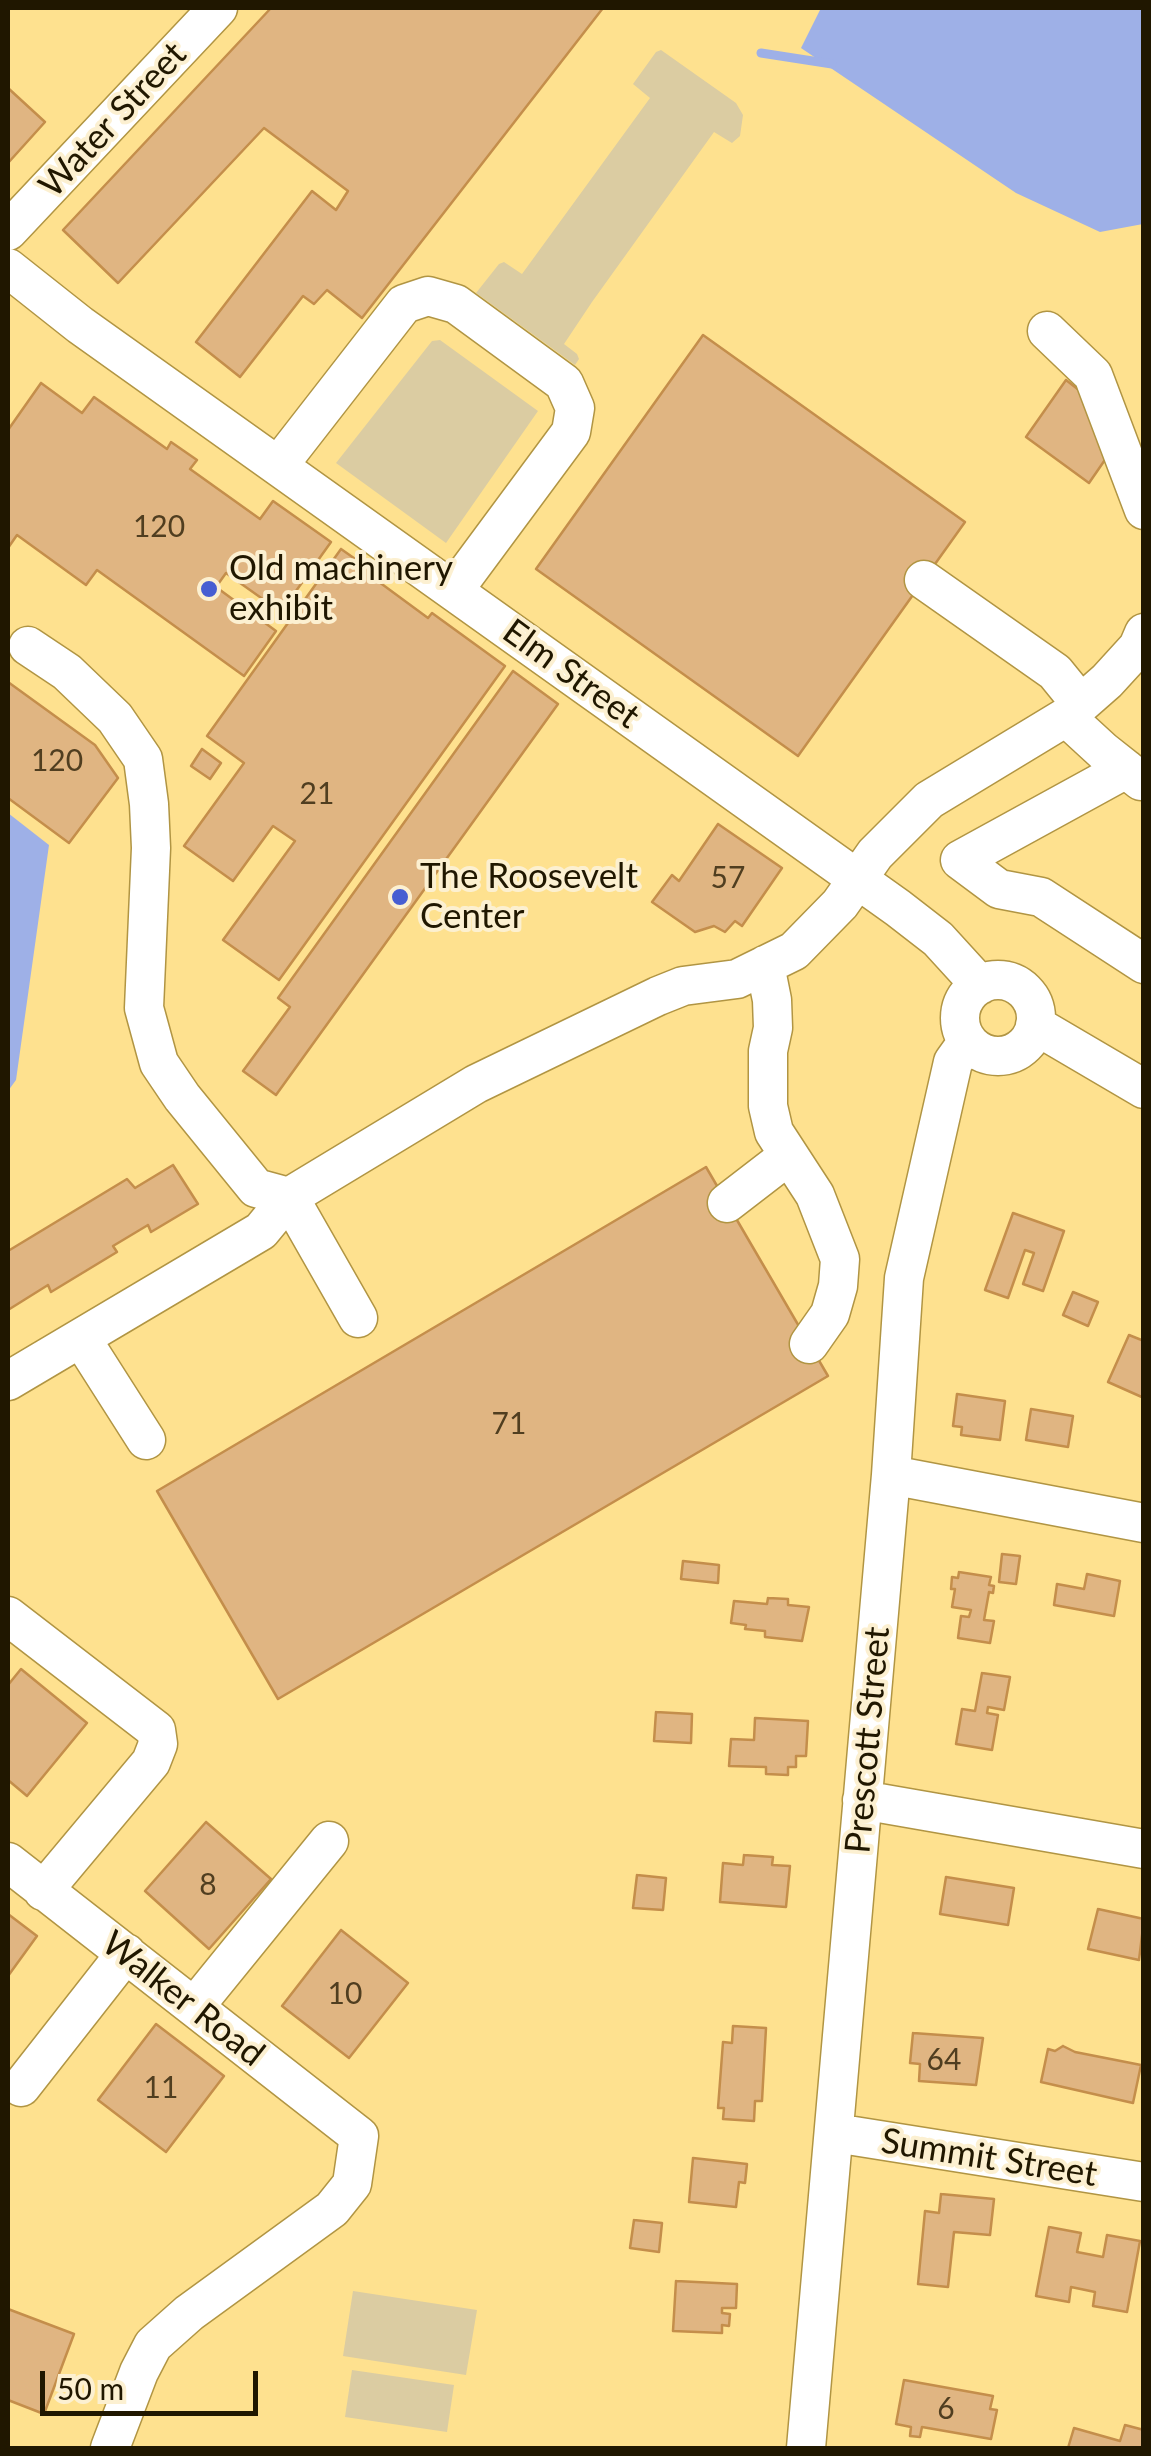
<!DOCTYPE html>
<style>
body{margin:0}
#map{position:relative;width:1151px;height:2456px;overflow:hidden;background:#fee18f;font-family:Lato,sans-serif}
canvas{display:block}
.frame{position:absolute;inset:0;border:10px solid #201700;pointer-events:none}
.scale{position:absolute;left:40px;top:2371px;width:218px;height:45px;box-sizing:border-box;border:5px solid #201700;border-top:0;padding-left:12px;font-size:30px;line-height:35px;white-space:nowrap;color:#201700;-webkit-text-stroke:8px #fcf0d1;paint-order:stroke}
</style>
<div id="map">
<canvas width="1151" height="2456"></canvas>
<div class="frame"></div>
<div class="scale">50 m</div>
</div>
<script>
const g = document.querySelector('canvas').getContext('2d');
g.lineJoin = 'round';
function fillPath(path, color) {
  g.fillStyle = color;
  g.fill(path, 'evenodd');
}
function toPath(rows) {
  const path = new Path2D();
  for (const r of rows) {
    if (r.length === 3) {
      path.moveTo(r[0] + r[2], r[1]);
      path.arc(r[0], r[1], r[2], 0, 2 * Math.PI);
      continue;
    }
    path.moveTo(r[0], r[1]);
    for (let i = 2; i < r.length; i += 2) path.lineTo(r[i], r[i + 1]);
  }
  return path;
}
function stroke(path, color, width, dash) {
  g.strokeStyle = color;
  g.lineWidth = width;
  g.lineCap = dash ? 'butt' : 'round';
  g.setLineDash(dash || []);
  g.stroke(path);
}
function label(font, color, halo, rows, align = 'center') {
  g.font = font + ' Lato,sans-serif';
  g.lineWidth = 8;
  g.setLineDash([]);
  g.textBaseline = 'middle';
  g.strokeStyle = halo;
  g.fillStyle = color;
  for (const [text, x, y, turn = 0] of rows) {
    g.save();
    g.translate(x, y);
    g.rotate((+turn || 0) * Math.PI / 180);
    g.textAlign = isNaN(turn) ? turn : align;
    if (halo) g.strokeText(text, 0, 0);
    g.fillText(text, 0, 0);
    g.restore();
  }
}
fillPath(toPath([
 [661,50,736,103,743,115,740,136,732,143,714,132,592,302,564,344,577,354,579,359,575,365,476,293,499,264,504,262,522,274,650,98,633,84,656,52],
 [440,340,538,411,446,543,336,463,432,341],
 [353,2291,477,2310,466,2375,343,2356],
 [352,2370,454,2385,447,2432,345,2417]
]), '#dbcca2');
fillPath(toPath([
 [821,8,1143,8,1143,224,1100,232,1016,193,801,48],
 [8,813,49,845,16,1080,8,1091]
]), '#9eb0e7');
stroke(toPath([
 [761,53,832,64]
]), '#9eb0e7', 9);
const building = toPath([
 [271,8,603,8,362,318,327,290,314,304,303,296,240,377,196,342,312,191,336,210,348,191,264,128,118,283,63,230,271,8],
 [8,88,45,122,8,163,8,88],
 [703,335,965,522,798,756,536,569,703,335],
 [1066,380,1084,394,1109,454,1089,483,1026,437,1066,380],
 [41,383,82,413,94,397,167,449,171,442,197,460,190,469,260,519,273,501,331,542,281,612,226,573,216,587,276,631,244,676,97,570,86,585,17,535,8,548,8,430,41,383],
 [341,549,378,575,375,579,428,618,432,613,505,666,279,980,223,940,295,841,273,826,233,881,184,846,244,763,207,736,341,549],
 [513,671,558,704,276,1095,243,1071,290,1007,278,998,513,671],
 [8,682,95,745,118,778,69,843,8,798,8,682],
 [202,749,221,763,210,779,191,766,202,749],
 [718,824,782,868,742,926,735,921,725,932,714,926,695,932,652,902,672,875,679,881,718,824],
 [173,1165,198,1204,151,1232,148,1225,113,1246,117,1252,51,1292,48,1285,8,1310,8,1251,127,1179,135,1188,173,1165],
 [706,1167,828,1376,278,1699,157,1491,706,1167],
 [1013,1213,1064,1231,1043,1291,1023,1284,1034,1253,1025,1250,1008,1298,985,1290,1013,1213],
 [1073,1292,1098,1302,1088,1326,1063,1315,1073,1292],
 [1129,1335,1144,1341,1144,1398,1108,1382,1129,1335],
 [957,1394,1005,1401,1000,1440,961,1435,962,1427,953,1426,957,1394],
 [1031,1409,1073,1416,1068,1447,1026,1440,1031,1409],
 [1002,1554,1020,1556,1016,1584,999,1582,1002,1554],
 [683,1561,719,1565,718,1583,681,1579,683,1561],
 [959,1572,991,1577,989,1585,994,1586,993,1593,989,1592,984,1620,994,1621,990,1643,958,1638,961,1616,969,1617,971,1610,952,1607,955,1589,951,1589,952,1577,958,1578,959,1572],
 [1087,1574,1120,1581,1114,1616,1054,1605,1057,1584,1084,1589,1087,1574],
 [768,1598,788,1599,788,1605,809,1607,802,1641,765,1637,765,1631,745,1629,746,1625,731,1623,734,1601,767,1604,768,1598],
 [21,1669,87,1723,27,1796,8,1780,8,1685,21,1669],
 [982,1673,1010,1677,1004,1710,988,1707,987,1713,998,1715,992,1750,956,1744,962,1709,975,1711,982,1673],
 [656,1712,692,1714,691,1743,654,1741,656,1712],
 [755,1718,808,1721,806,1756,796,1756,796,1767,788,1767,788,1775,766,1774,766,1767,729,1766,731,1739,754,1740,755,1718],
 [206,1822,271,1879,209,1949,145,1891,206,1822],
 [744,1855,773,1857,772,1865,790,1866,786,1907,720,1902,723,1863,743,1865,744,1855],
 [637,1875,666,1878,663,1910,633,1908,637,1875],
 [946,1877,1014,1888,1008,1925,940,1914,946,1877],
 [1098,1909,1144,1919,1139,1960,1088,1949,1098,1909],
 [8,1914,37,1936,8,1976,8,1914],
 [341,1930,408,1983,349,2058,282,2006,341,1930],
 [156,2024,224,2076,166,2152,98,2100,156,2024],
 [733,2026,766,2028,762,2101,755,2101,754,2121,723,2119,724,2108,718,2108,723,2042,732,2043,733,2026],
 [913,2033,983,2038,976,2085,919,2081,920,2064,910,2063,913,2033],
 [1063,2046,1075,2052,1141,2065,1133,2103,1041,2082,1048,2049,1055,2051,1063,2046],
 [693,2158,747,2164,745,2183,739,2182,736,2207,689,2202,693,2158],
 [941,2194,994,2199,990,2235,954,2232,948,2287,918,2284,925,2211,939,2213,941,2194],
 [634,2220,662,2223,659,2252,630,2248,634,2220],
 [1049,2227,1081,2233,1077,2252,1103,2257,1107,2235,1140,2241,1127,2312,1093,2306,1095,2292,1071,2287,1069,2302,1036,2296,1049,2227],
 [676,2281,737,2284,736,2308,722,2308,722,2313,730,2314,729,2326,722,2325,722,2333,673,2331,676,2281],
 [8,2309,74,2334,44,2414,8,2400,8,2309],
 [904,2380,993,2396,990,2409,997,2410,991,2439,922,2427,920,2437,910,2436,911,2427,896,2424,904,2380],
 [1125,2425,1144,2430,1144,2448,1068,2448,1074,2428,1120,2441,1125,2425]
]);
fillPath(building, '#e0b582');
stroke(building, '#c48e4b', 2.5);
const minor = toPath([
 [8,231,218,8],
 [8,268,80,325,898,908,938,939,980,985],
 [1047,331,1093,375,1144,510],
 [278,466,404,304,428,296,456,304,564,383,575,408,571,432,454,590],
 [924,580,1055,672,1081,704],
 [28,646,67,672,115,718,143,759,149,804,151,848,144,1008,159,1063,182,1097,256,1188,289,1197,358,1318],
 [1066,717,1103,751,1141,781],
 [1126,769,960,860,999,889,1041,897,1144,964],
 [765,965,772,1000,773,1028,768,1051,768,1106,774,1132,815,1195,840,1259,838,1286,830,1314,809,1344],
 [998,1018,38],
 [1035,1025,1144,1089],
 [727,1203,788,1156],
 [81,1338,146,1440],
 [8,1381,261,1231,289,1197,476,1084,658,996,683,986,737,979,794,951,840,904,875,854,929,800,1066,717,1107,681,1138,647,1144,633],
 [891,1475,1144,1523],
 [8,1616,156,1730,158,1744,151,1762,43,1891],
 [862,1800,1144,1849],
 [8,1862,359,2136,352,2184,332,2209,189,2313,153,2345,139,2372,110,2448],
 [195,2006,329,1841],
 [21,2087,126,1953],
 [835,2133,1144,2182],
 [806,2448,891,1475,904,1278,953,1062,968,1041]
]);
stroke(minor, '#b19543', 41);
stroke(minor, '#fff', 38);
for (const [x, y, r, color] of [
 [209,589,10,"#475ed2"],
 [400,897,10,"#475ed2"]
]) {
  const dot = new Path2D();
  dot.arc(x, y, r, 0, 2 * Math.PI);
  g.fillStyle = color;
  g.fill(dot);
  stroke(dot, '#fcf0d1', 4);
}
label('30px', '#503e20', null, [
 ["120",159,527],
 ["120",57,761],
 ["21",317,794],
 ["57",728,878],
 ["71",509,1424],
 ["8",208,1885],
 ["10",345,1994],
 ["64",944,2060],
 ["11",161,2088],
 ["6",946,2409]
]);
label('35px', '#201700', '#fcf0d1', [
 ["Water Street",113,120,-47],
 ["Elm Street",571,674,36],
 ["Prescott Street",868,1740,-85],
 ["Walker Road",183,1999,38],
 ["Summit Street",989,2158,9]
]);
label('35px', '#201700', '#fcf0d1', [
 ["Old machinery",229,569],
 ["exhibit",229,609],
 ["The Roosevelt",420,877],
 ["Center",420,917]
], 'left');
</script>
